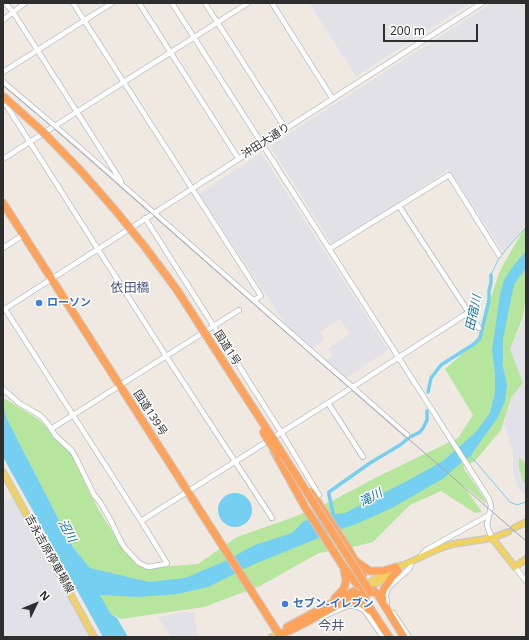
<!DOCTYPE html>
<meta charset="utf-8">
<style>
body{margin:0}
#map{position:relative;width:529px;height:640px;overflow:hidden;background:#efe9e1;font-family:"Noto Sans",sans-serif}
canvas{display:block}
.frame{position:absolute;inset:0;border:4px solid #2e2e2e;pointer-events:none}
.north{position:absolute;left:16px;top:584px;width:40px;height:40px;-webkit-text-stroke:3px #fff;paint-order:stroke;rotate:47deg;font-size:11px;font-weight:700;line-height:16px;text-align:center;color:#2e2e2e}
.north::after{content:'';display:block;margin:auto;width:14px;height:18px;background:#2e2e2e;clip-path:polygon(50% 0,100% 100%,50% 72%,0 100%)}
.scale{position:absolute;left:383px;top:24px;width:95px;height:18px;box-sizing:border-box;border:2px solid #2e2e2e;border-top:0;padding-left:5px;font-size:12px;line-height:14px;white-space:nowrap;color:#2e2e2e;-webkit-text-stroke:3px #fff;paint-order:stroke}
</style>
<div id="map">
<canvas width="529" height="640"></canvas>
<div class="frame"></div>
<div class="north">N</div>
<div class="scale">200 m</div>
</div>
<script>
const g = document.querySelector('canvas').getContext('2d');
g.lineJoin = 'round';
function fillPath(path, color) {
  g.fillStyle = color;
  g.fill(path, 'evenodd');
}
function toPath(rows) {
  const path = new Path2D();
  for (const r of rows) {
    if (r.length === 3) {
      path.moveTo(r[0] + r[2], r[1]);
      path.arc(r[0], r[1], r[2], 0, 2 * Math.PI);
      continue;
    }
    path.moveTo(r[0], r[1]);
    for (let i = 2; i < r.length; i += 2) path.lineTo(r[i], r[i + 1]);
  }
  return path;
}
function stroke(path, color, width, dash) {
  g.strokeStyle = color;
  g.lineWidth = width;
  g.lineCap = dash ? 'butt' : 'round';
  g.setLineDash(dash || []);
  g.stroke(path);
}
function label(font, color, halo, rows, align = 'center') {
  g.font = font + ' "Noto Sans","Noto Sans JP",sans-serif';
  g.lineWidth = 3;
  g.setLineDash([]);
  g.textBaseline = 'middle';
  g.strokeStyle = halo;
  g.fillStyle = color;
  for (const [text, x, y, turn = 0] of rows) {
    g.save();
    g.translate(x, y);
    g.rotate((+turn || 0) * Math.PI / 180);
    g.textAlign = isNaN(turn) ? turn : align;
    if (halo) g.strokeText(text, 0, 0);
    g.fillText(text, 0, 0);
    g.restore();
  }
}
fillPath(toPath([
 [309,3,470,3,356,76],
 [492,3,526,3,526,224,503,252,449,169,333,246,270,146],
 [261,153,388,350,346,378,325,361,332,356,328,349,350,334,340,319,320,332,324,340,311,348,286,325,199,194],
 [526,313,526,497,519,489,513,474,513,451,504,424,511,398,522,381,510,349,523,322],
 [13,496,64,588,91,637,3,637,3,503],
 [184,612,194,613,198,637,171,637,158,617]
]), '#e3e1e8');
fillPath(toPath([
 [526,226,526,296,523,317,510,349,523,383,511,398,501,430,475,461,463,467,486,501,485,503,463,485,482,512,475,513,441,491,410,505,373,542,353,547,319,553,260,586,204,607,121,619,110,613,99,595,90,568,74,548,60,522,7,419,3,405,3,398,10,402,38,419,71,453,98,509,124,550,144,568,198,564,237,537,294,517,332,501,379,476,458,438,473,415,445,369,477,341,498,276,503,265],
 [519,457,526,464,526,484,524,483,519,469]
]), '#b6e59e');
fillPath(toPath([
 [526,251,526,268,515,283,513,289,503,339,503,361,502,363,507,384,505,401,498,417,473,452,471,456,464,460,444,478,392,508,356,524,341,529,252,565,208,587,177,594,138,597,100,595,110,613,117,618,128,637,103,637,3,457,3,405,7,419,60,522,73,547,90,568,149,582,185,578,223,562,255,545,292,533,304,521,329,515,345,513,407,481,443,461,476,432,490,413,495,393,495,373,492,351,500,294,504,280,514,265],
 [235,510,17]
]), '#75cff0');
stroke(toPath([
 [491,275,498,260,508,247,526,227],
 [470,457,475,461,510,502,517,505,526,502]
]), '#75cff0', 1);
stroke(toPath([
 [428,392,431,378,441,365,474,344,480,338,489,300,489,291,491,283,491,275],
 [333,519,333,513,329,495,329,492,370,463,400,445,410,437,420,432,423,428,427,420,427,411]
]), '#75cff0', 3.5);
const minor = toPath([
 [5,3,13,12,121,181],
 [73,3,261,296,254,300],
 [139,3,238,158],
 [172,3,489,499,491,506,487,525,489,531,492,538],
 [205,3,285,128],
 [272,3,332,98],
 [3,20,25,3],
 [3,72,112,3],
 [3,82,55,126,407,435],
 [3,100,166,356,272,518],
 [3,159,248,3],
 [399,206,479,328],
 [145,218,281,432,319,495],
 [3,248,23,235],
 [329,249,449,175,499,255],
 [5,309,141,521,328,403,469,312],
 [3,310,482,3],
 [3,389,19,403,41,416,48,424,55,435,72,451,76,458,94,495,100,502,110,519,121,542,125,548,139,563,148,567,166,564,167,563,165,560,141,521],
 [328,403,363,457],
 [51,429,239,310],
 [420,557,426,550,489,515],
 [515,567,526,581],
 [387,603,386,597,387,590,390,586,410,568,412,561],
 [393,613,409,637],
 [320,618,340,609,348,606,355,606,364,610,383,637]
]);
const major = toPath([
 [3,472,94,637],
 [514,528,526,522],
 [492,538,508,532],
 [363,586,396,567,406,564,438,549,453,544,492,538,515,567,526,559],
 [366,589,394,574],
 [272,637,279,634,281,637]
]);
const highway = toPath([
 [3,203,279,634],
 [274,451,305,507,343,566,356,583,366,590],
 [311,492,349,550,363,575],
 [357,562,364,567,370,571,383,571,396,567],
 [366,587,373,590,378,595,404,637],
 [363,588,366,602,389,637],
 [335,598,343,590,345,585,346,579,344,570],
 [383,602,382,594,384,589,392,577,398,571],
 [344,605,351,603,359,603,364,605,369,610],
 [287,627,354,591],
 [279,634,289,631,303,624,366,590]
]);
stroke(minor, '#b4b7c1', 6);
stroke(major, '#c9c9c9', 8);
stroke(highway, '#c9c9c9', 9);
stroke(minor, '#fff', 4.5);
stroke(major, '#f2d163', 5.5);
stroke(highway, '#ffa35c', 7);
stroke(toPath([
 [3,85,75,146,313,356,526,541]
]), '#a3a6b8', 1);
const highwayBridge = toPath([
 [3,96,42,131,80,170,115,210,145,247,177,290,275,442,371,593],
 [263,432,278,455]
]);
stroke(highwayBridge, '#c9c9c9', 9, []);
stroke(highwayBridge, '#ffa35c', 7);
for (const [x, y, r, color] of [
 [39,303,4,"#3f7fe0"],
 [285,604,4,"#3f7fe0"]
]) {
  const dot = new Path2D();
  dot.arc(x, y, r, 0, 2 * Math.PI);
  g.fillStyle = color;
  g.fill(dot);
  stroke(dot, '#fff', 1.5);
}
label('11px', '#2e2e2e', '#fff', [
 ["沖田大通り",266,141,-33],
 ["国道1号",227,348,57],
 ["国道139号",150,413,57],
 ["吉永吉原停車場線",49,554,61]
]);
label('bold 11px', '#366cbe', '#fff', [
 ["ローソン",47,303],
 ["セブン-イレブン",293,604]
], 'left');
label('italic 12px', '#0d6fa3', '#fff', [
 ["田宿川",474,313,-78],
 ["滝川",371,498,-28],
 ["沼川",67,531,62]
]);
label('13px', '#4d5680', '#fff', [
 ["依田橋",130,288],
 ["今井",331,626]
]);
</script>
